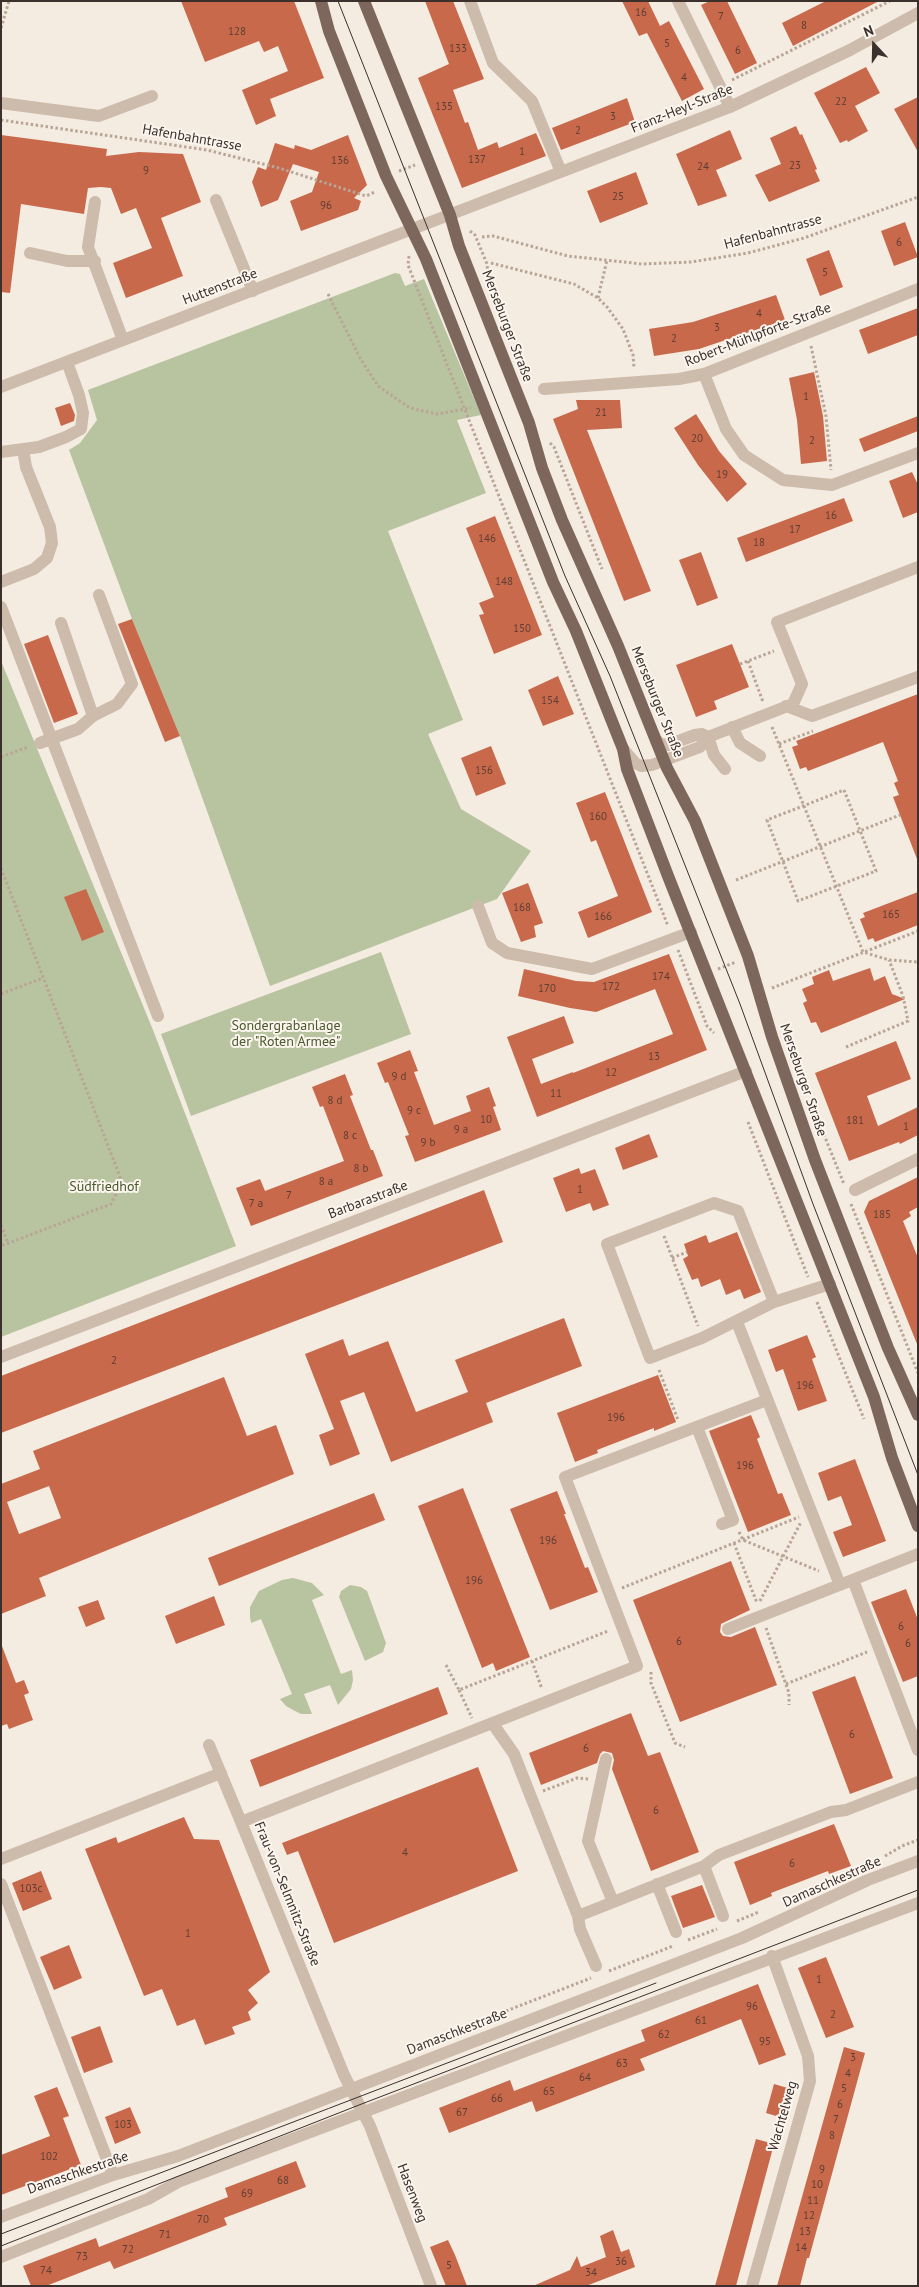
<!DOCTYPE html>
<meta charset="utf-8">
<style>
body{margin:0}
#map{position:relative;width:919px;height:2287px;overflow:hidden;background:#f4ebe1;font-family:"PT Sans",sans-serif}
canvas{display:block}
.frame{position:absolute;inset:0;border:2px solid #3b302b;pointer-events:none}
.north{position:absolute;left:849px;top:20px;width:50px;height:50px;-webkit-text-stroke:4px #fbf5ee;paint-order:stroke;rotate:339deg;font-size:14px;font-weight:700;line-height:20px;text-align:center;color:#3b302b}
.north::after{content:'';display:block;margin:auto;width:18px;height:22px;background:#3b302b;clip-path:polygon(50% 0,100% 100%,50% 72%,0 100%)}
</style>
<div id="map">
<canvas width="919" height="2287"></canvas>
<div class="frame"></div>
<div class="north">N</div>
</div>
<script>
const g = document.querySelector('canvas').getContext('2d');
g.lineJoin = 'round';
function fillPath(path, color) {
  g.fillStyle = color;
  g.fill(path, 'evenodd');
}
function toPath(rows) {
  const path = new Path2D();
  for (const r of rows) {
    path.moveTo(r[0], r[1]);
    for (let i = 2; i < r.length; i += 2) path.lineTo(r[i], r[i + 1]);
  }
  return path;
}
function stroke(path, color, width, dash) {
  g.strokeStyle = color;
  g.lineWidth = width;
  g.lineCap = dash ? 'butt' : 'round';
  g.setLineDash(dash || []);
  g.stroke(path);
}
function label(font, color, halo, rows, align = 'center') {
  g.font = font + ' "PT Sans",sans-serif';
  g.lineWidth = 4;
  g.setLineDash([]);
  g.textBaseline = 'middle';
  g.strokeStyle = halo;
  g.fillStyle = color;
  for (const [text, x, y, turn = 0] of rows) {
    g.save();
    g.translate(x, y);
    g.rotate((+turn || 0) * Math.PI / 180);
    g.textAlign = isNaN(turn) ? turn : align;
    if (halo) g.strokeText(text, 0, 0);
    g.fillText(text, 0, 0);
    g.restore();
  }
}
fillPath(toPath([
 [395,273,400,274,405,286,424,279,481,415,457,420,486,493,388,531,463,720,428,734,461,809,531,851,497,899,270,986,180,736,132,619,69,450,80,443,97,420,88,390],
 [1,661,153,1030,236,1246,1,1337],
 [381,952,411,1034,191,1116,161,1034],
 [293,1578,312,1583,324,1595,312,1600,341,1674,352,1670,353,1680,351,1689,338,1705,330,1685,304,1694,312,1714,301,1714,293,1710,286,1706,280,1699,292,1694,261,1619,251,1623,250,1617,250,1607,259,1591,282,1580],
 [350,1585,361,1587,367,1591,386,1643,383,1652,365,1661,339,1597,341,1591]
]), '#b8c4a0');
fillPath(toPath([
 [181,1,294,1,324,78,270,99,276,116,256,125,242,90,288,71,278,46,264,52,259,41,205,62],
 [425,1,453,1,484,79,453,90,465,123,468,122,478,150,497,142,499,148,536,133,546,156,462,188,418,78,449,64],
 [622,1,648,1,660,26,669,21,704,89,682,101,647,33,639,36],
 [710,1,727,1,757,63,735,74,701,5],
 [826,1,879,1,793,46,782,23],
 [866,67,880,93,855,106,868,131,848,142,847,140,840,143,814,93],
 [918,97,918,152,894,109],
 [627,98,635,122,561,150,552,128],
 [796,126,800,135,802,134,817,169,815,170,820,181,769,202,755,175,781,164,770,138],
 [730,130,742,159,716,170,727,196,698,206,676,154],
 [1,135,107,149,106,156,139,152,183,154,201,202,161,218,183,276,126,298,113,263,152,248,136,208,121,214,111,188,101,187,88,188,84,214,21,204,10,293,1,292],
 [348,135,367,185,354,198,361,201,358,210,301,231,290,201,312,192,319,172,293,164,278,200,261,207,252,182,258,167,266,170,275,143,294,149,295,145,311,150],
 [636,172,648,204,600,223,587,191],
 [905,222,918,257,894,266,881,231],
 [829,250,843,287,820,296,806,259],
 [776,295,785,320,699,349,654,356,649,329,693,322],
 [918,308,918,335,868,354,859,330],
 [814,372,823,416,827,461,801,464,797,420,789,378],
 [576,400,620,400,622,428,587,430,651,591,624,601,553,419,578,409],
 [70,403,75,415,74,421,61,426,55,408],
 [696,414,719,451,747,484,727,502,698,465,674,428],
 [918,416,918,431,864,452,859,439],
 [912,472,918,485,918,512,903,518,889,481],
 [844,498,853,521,746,562,737,538],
 [495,516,542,635,494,654,479,615,484,614,479,603,494,597,466,528],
 [701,552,718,598,697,606,679,560],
 [132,619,180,736,165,742,118,624],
 [48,635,78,714,54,723,24,644],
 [732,644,749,687,714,701,717,709,696,717,676,665],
 [558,676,574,714,543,726,528,690],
 [918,694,918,859,917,859,893,797,899,795,894,783,898,781,883,742,808,771,806,767,800,769,792,747,798,745,796,741],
 [491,746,506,784,476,796,461,758],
 [605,792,652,912,588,938,578,912,618,896,596,840,591,842,576,803],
 [528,883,543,923,534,926,536,937,521,942,502,893],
 [86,889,104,932,82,941,64,897],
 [918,892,918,925,875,942,873,938,868,940,860,919,865,917,863,913],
 [669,954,707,1050,537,1117,507,1037,564,1016,574,1043,532,1059,541,1084,573,1072,573,1073,673,1034,655,989,596,1012,570,1008,518,996,524,969,576,981,594,982],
 [870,968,874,981,885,976,892,994,905,999,821,1033,816,1022,811,1023,803,1003,807,1001,802,989,814,984,812,977,829,970,833,981],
 [896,1041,911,1079,867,1096,878,1126,918,1107,918,1135,900,1144,899,1142,849,1161,815,1073],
 [410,1050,418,1071,414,1072,434,1125,471,1111,466,1096,489,1087,496,1106,493,1107,501,1130,415,1162,405,1136,409,1135,388,1082,385,1083,377,1063],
 [345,1074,353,1095,350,1096,371,1150,373,1150,383,1176,251,1226,236,1188,260,1179,265,1191,344,1161,323,1106,320,1107,312,1087],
 [649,1134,658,1157,623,1170,615,1148],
 [579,1168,581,1174,595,1169,609,1205,593,1211,590,1203,566,1212,553,1178],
 [918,1177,918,1207,909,1212,911,1216,903,1221,918,1258,917,1344,864,1212,869,1201],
 [484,1190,503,1242,1,1433,1,1376],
 [737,1232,761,1292,744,1299,740,1289,726,1295,720,1279,701,1287,698,1278,692,1280,683,1259,688,1256,684,1244,706,1235,709,1243],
 [564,1318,582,1366,486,1403,493,1422,391,1462,364,1392,340,1401,360,1454,330,1466,319,1435,334,1429,305,1354,343,1339,349,1356,388,1341,416,1412,468,1392,455,1360],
 [807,1335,816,1357,812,1359,827,1401,798,1411,783,1369,776,1372,768,1350],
 [658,1375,676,1422,654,1431,654,1428,597,1450,598,1453,575,1462,557,1413],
 [224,1377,247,1436,276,1425,294,1474,39,1578,46,1596,1,1614,1,1484,40,1469,33,1451],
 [49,1486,61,1518,19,1534,7,1502],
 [751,1415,760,1437,757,1439,778,1494,782,1493,791,1515,748,1532,709,1431],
 [855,1459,886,1541,843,1557,833,1532,852,1525,841,1496,828,1501,818,1473],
 [463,1488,530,1657,496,1671,493,1663,482,1668,418,1506],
 [557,1491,566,1514,564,1514,585,1568,588,1567,598,1592,550,1610,510,1509],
 [374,1493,385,1520,219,1586,208,1558],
 [731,1561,750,1610,725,1622,721,1624,720,1632,723,1636,731,1637,755,1627,777,1685,680,1722,633,1600],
 [906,1589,918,1620,918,1676,903,1682,871,1602],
 [214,1596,225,1625,176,1644,165,1616],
 [98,1600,105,1619,86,1627,78,1607],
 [2,1646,16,1683,24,1680,29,1693,24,1695,33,1720,9,1729,7,1724,1,1726],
 [855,1676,893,1778,850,1794,812,1692],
 [438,1687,448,1714,260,1787,250,1760],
 [631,1713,648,1756,660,1752,699,1852,651,1871,612,1769,614,1760,612,1753,603,1751,600,1754,597,1763,541,1785,529,1753],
 [478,1767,518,1871,334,1943,298,1851,287,1855,282,1843],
 [184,1817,194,1839,219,1840,270,1972,248,1990,258,2003,248,2012,251,2020,232,2027,235,2034,205,2045,195,2019,177,2026,162,1989,144,1996,85,1849,116,1837,118,1843],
 [834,1824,851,1866,829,1874,828,1871,771,1893,772,1896,750,1905,734,1862],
 [41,1871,52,1899,23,1911,12,1883],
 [702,1885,715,1917,683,1928,671,1896],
 [69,1945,82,1978,54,1990,40,1957],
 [826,1957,854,2027,826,2038,798,1968],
 [758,1984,786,2055,759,2065,741,2019,640,2059,645,2070,536,2112,532,2101,449,2133,439,2108,510,2080,514,2091,645,2041,641,2030],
 [100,2026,113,2062,84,2073,71,2037],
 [844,2047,865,2053,809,2258,807,2258,800,2286,777,2286],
 [774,2084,791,2089,783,2118,766,2113],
 [57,2087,69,2116,63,2118,81,2165,1,2195,1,2155,50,2136,34,2096],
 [130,2107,141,2133,115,2144,105,2117],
 [756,2139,774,2144,736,2286,715,2286],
 [296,2161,306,2187,224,2218,227,2225,114,2269,110,2261,46,2286,31,2286,23,2266,96,2238,99,2247,228,2197,225,2188],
 [613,2230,621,2252,629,2249,635,2267,586,2286,533,2286,570,2270,577,2256,581,2267,606,2257,600,2236],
 [448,2240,455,2255,467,2286,446,2286,430,2247]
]), '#c8694b');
stroke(toPath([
 [1,28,9,1],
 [732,80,890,1],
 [1,120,207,150,279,168,366,196,375,192],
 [399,171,415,165],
 [470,231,475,235,487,264,488,275],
 [482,237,493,236,568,256,642,264,691,262,748,253,804,238,918,197],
 [409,256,408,265,668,926],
 [491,263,574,284,598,298,607,307,623,329,633,355,634,368],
 [328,294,360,358,378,386,410,408,437,414,471,408],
 [598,298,607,260],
 [811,346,826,416,831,470],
 [550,443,554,447,602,569],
 [748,661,763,702],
 [740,664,774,651],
 [772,727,863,952,889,960,918,962],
 [779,744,813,731],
 [1,757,28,747],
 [844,790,876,871,798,901,767,820,844,790],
 [1,868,122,1182,111,1204,1,1246],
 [736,880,900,815],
 [678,950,707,1026,714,1033],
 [718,969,736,962],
 [772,988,918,931],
 [1,994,43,978],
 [846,1047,908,1021,903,996,889,960],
 [748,1122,808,1277],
 [820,1125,844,1184],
 [851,1204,918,1373],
 [1,1225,8,1243],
 [664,1236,698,1326],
 [672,1258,687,1252],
 [817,1302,864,1419],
 [659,1370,678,1420],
 [739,1532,743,1540,819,1571],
 [734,1543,757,1603],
 [622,1588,799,1517],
 [760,1601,801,1522],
 [766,1628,789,1693,789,1705],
 [532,1661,542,1689],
 [446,1665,459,1690,608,1631],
 [651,1672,651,1683,675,1743,685,1747],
 [786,1684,867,1652],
 [459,1690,472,1718],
 [543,1791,577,1778,589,1779],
 [885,1856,902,1846,918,1840],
 [737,1921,759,1912],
 [688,1940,717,1929],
 [609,1971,673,1946],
 [506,2011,591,1978]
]), '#b9a596', 3, [2.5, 2.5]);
stroke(toPath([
 [470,1,493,63,532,101,561,172],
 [678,1,730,107],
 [1,103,99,116,152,96],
 [216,200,253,291],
 [95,202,88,247,123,340],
 [30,253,67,261,95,261],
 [704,374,726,429,744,455,783,480,832,485,918,453],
 [1,387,730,107,850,50,918,13],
 [544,389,679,379,704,374,918,289],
 [1,452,39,447,66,437,81,429,83,413,79,395,67,362],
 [1,582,34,569,47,558,52,543,50,527,26,467,23,449],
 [1,607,158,1016],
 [61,623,93,716],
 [786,706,812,716,918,677],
 [732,727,740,743,760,756],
 [708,737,714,755,725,769],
 [656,740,661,744,668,745,695,735,702,734,708,737],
 [40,743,78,729,93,716,117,704,132,684,99,595],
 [623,749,635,763,641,766,652,765,700,747,708,737,793,704,802,684,777,622,918,567],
 [478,906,492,943,507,953,592,969,691,932],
 [855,1190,918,1159],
 [774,1302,738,1211,714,1203,607,1244,650,1358,702,1338,774,1302,830,1284],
 [737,1322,840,1585],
 [1,1357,746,1071],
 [697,1427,733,1520,722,1524],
 [853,1580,918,1750],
 [728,1629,918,1554],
 [493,1724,514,1754,578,1916,704,1866,719,1855,831,1812,846,1810,918,1782],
 [209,1745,241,1822],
 [606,1759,588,1841,613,1902],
 [1,1859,221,1773],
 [704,1866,723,1916],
 [1,1884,113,2175],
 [657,1884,676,1932],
 [578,1916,580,1929,596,1966],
 [1,2217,113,2175,178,2156,742,1938,868,1880,918,1861],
 [1,2257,148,2199,178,2182,918,1903],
 [431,2286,370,2126,344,2075,241,1822,637,1666,565,1477,767,1400],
 [752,2286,810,2081,808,2056,772,1956]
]), '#cdbbac', 12);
stroke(toPath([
 [321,1,329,31,386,176,426,259,553,582,576,631,623,749,627,769,668,876,874,1397,892,1458,918,1526],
 [364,1,450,215,459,246,529,423,542,468,562,520,618,646,667,768,695,821,748,956,772,1037,815,1160,888,1348,918,1415]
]), '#7d675c', 12);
stroke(toPath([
 [338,1,565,576,610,676,740,1004,813,1204,918,1475],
 [1,2234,656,1983],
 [1,2246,359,2105,918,1890]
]), '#3b302b', 1);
label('11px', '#5e3e33', null, [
 ["16",641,13],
 ["7",721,17],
 ["8",804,26],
 ["128",237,32],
 ["5",667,44],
 ["133",458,49],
 ["6",738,51],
 ["4",684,78],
 ["22",841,102],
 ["135",444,107],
 ["3",613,117],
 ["2",578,131],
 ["1",522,152],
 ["137",477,160],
 ["136",340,161],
 ["23",795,166],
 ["24",703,167],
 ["9",146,171],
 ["25",618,197],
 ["96",326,206],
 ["6",899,243],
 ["5",825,273],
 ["4",759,314],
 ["3",717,328],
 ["2",674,339],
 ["1",806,397],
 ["21",601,413],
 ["20",697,439],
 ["2",812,441],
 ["19",722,475],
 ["16",831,516],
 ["17",795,530],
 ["146",487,539],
 ["18",759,543],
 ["148",504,582],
 ["150",522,629],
 ["154",550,701],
 ["156",484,771],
 ["160",598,817],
 ["168",522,908],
 ["165",891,915],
 ["166",603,917],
 ["174",661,977],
 ["172",611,987],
 ["170",547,989],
 ["13",654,1057],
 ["12",611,1073],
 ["9 d",399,1077],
 ["11",556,1094],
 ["8 d",335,1101],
 ["9 c",414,1111],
 ["10",486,1120],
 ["181",855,1121],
 ["1",906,1127],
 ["9 a",461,1130],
 ["8 c",350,1136],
 ["9 b",428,1143],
 ["8 b",361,1169],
 ["8 a",326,1182],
 ["1",580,1190],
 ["7",289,1196],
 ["7 a",256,1204],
 ["185",882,1215],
 ["2",114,1361],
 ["196",805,1386],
 ["196",616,1418],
 ["196",745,1466],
 ["196",548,1541],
 ["196",474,1581],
 ["6",901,1627],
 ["6",679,1642],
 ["6",908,1644],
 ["6",852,1735],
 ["6",586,1749],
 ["6",656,1811],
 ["4",405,1853],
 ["6",792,1864],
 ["103c",31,1889],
 ["1",188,1934],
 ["1",819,1980],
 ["96",752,2007],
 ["2",833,2015],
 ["61",701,2021],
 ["62",664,2035],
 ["95",765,2042],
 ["3",853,2058],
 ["63",622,2064],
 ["4",848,2074],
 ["64",585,2078],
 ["5",844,2089],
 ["65",549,2092],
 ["66",497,2099],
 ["6",840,2105],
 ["67",462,2113],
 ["7",836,2120],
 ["103",123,2125],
 ["8",832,2136],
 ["102",49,2157],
 ["9",822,2170],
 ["68",283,2181],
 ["10",817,2185],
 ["69",247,2194],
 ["11",813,2201],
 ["12",809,2216],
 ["70",203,2220],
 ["13",805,2232],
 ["71",165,2235],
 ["14",801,2248],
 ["72",128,2250],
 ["73",82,2257],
 ["36",621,2262],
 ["5",449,2266],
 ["74",46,2271],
 ["34",591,2273]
]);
label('14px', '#3b302b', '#fbf5ee', [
 ["Franz-Heyl-Straße",682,109,-22],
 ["Hafenbahntrasse",192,138,10],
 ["Hafenbahntrasse",773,232,-15],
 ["Huttenstraße",220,287,-21],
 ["Merseburger Straße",507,326,69],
 ["Robert-Mühlpforte-Straße",758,335,-21],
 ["Merseburger Straße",657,702,68],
 ["Merseburger Straße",803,1080,71],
 ["Barbarastraße",368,1200,-21],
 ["Damaschkestraße",832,1882,-24],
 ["Frau-von-Selmnitz-Straße",287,1894,68],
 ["Damaschkestraße",457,2032,-21],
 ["Wachtelweg",783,2116,-74],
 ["Damaschkestraße",78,2173,-19],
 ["Hasenweg",412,2193,69]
]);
label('14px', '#4a5a2e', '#fbf5ee', [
 ["Sondergrabanlage",286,1026],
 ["der \"Roten Armee\"",286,1042],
 ["Südfriedhof",104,1187]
]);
</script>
